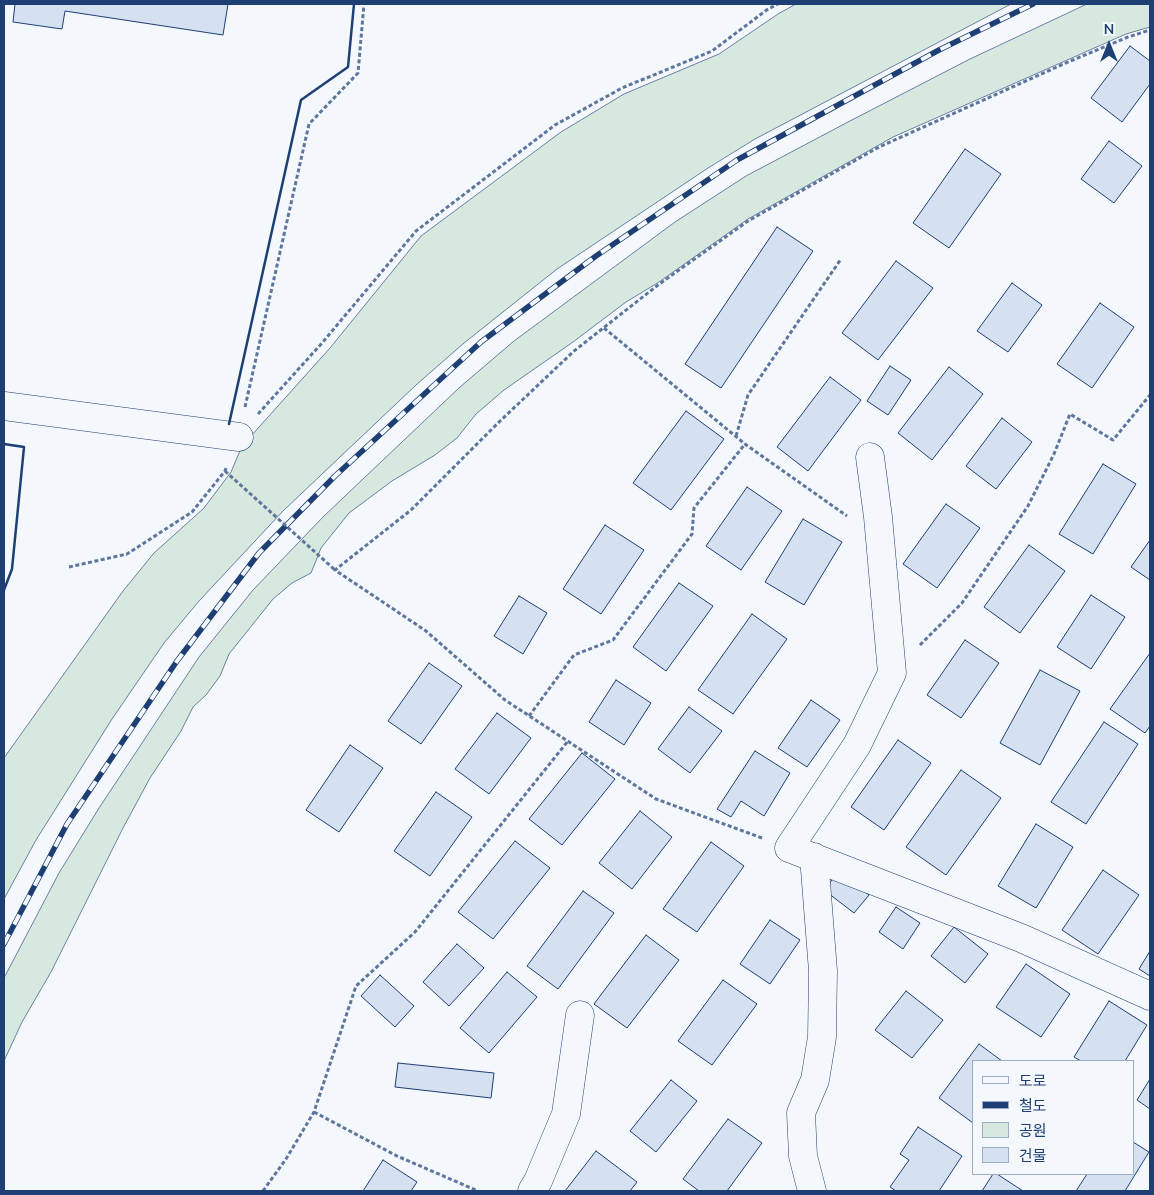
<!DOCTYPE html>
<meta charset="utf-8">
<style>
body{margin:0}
#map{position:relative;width:1154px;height:1195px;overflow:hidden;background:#f4f7fb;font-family:"Nunito Sans","Noto Sans KR",sans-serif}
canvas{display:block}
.frame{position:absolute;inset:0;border:5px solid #1d3f73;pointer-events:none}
.legend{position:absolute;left:972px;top:1060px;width:162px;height:115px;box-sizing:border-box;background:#f4f7fb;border:1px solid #9eadc5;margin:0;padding:6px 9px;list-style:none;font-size:15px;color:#1d3f73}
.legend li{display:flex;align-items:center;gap:10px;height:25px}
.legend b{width:25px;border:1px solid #9eadc5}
.north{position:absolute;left:1084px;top:20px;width:50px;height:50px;-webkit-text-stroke:4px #f4f7fb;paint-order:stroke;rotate:0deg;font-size:14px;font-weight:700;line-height:20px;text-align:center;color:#1d3f73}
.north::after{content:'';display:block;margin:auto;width:18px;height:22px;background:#1d3f73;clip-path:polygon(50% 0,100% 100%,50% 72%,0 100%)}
</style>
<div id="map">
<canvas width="1154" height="1195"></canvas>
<div class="frame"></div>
<ul class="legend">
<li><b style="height:6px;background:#f4f7fb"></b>도로</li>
<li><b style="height:6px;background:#1d3f73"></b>철도</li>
<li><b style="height:14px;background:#d7e8df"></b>공원</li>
<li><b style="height:14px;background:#d5e0f0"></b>건물</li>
</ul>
<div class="north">N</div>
</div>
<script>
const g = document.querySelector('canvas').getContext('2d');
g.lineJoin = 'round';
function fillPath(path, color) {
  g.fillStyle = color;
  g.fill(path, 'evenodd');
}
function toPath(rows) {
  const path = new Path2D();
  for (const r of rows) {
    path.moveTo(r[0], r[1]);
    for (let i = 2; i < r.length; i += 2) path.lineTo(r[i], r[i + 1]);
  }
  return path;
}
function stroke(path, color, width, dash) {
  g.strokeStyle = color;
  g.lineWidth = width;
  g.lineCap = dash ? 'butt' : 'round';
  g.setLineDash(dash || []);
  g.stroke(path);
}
const green = toPath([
 [796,4,1011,4,755,139,708,168,557,269,464,343,416,385,283,511,199,601,164,643,112,719,36,840,4,899,4,758,123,591,154,553,204,508,231,472,242,446,330,348,421,236,561,132,624,94,719,54,778,14,796,4],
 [1087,4,1150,4,1150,27,1126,34,893,137,748,219,659,282,626,302,573,342,504,390,476,414,457,438,435,455,392,481,349,513,321,548,311,573,292,583,273,599,229,654,220,676,206,695,193,707,181,731,150,778,123,828,51,972,22,1022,4,1061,4,978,59,873,99,808,199,657,253,590,324,516,460,387,514,341,675,222,746,176,848,122,970,59,1087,4]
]);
fillPath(green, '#d7e8df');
stroke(green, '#687fa3', 1);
const building = toPath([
 [14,4,228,4,223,35,65,11,62,29,13,22,15,4,14,4],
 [1130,46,1150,61,1150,84,1122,122,1091,98,1130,46],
 [1109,141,1142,166,1114,203,1081,179,1109,141],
 [965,149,1001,174,949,248,913,223,965,149],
 [777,227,813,251,721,388,685,364,777,227],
 [896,261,933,288,878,360,842,333,896,261],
 [1012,283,1042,305,1008,352,977,331,1012,283],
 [1100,303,1134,327,1092,388,1057,364,1100,303],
 [890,366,911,380,888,415,867,401,890,366],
 [949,367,983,394,932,460,898,433,949,367],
 [830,377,861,400,808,471,777,447,830,377],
 [686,411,724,439,671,510,633,483,686,411],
 [1002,418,1032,442,996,489,966,466,1002,418],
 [1103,464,1136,484,1093,554,1059,534,1103,464],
 [747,487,782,511,741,570,706,546,747,487],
 [946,504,980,528,937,588,903,564,946,504],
 [803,519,842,542,804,605,765,582,803,519],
 [605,525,644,550,601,614,563,589,605,525],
 [1150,540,1150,580,1131,567,1150,540],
 [1029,545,1065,571,1020,633,984,607,1029,545],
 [679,583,713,606,666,671,633,647,679,583],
 [1091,595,1125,617,1091,669,1057,647,1091,595],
 [519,596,547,613,523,654,494,636,519,596],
 [752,614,787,639,733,714,698,690,752,614],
 [965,640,999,663,961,718,927,695,965,640],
 [1150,653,1150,726,1145,733,1110,709,1150,653],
 [429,663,462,686,421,744,388,721,429,663],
 [1040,670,1080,691,1040,765,1000,743,1040,670],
 [616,680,651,703,624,745,589,722,616,680],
 [811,700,840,720,807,767,778,748,811,700],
 [689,707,722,731,690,773,658,749,689,707],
 [497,713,531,738,489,794,455,769,497,713],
 [1104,722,1138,744,1086,824,1051,802,1104,722],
 [898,740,931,763,884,830,851,807,898,740],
 [350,745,383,768,339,832,306,810,350,745],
 [755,751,790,773,764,816,741,801,731,817,717,809,755,751],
 [582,753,615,779,562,845,529,819,582,753],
 [961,770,1001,798,946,875,906,847,961,770],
 [436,792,472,817,430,876,394,851,436,792],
 [640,811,672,837,632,889,599,863,640,811],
 [1036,824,1073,847,1036,908,998,886,1036,824],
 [515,841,550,868,493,939,458,912,515,841],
 [711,842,744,866,697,932,663,909,711,842],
 [1103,870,1139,895,1098,954,1062,930,1103,870],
 [838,872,869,895,854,913,824,890,838,872],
 [583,891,614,913,558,989,527,966,583,891],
 [896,907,920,923,903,949,879,932,896,907],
 [770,920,800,940,770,984,740,964,770,920],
 [954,927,988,954,965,983,931,956,954,927],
 [646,935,679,960,627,1028,594,1004,646,935],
 [457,944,484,968,449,1006,423,982,457,944],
 [1150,951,1150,976,1139,969,1150,951],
 [1026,964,1070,994,1041,1037,996,1007,1026,964],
 [507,972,537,997,489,1053,460,1028,507,972],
 [380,975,414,1006,395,1027,361,996,380,975],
 [723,980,757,1004,712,1065,678,1041,723,980],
 [906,991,943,1020,912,1058,875,1030,906,991],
 [1109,1001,1147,1025,1125,1061,1081,1061,1074,1057,1109,1001],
 [979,1044,1002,1061,973,1061,973,1123,939,1098,979,1044],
 [398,1063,494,1073,491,1098,395,1087,398,1063],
 [1150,1079,1150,1109,1137,1100,1150,1079],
 [671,1080,697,1101,656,1152,630,1131,671,1080],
 [728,1119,762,1143,727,1191,699,1191,683,1179,728,1119],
 [918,1127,962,1156,939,1191,896,1191,890,1187,909,1160,900,1154,918,1127],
 [1133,1142,1149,1152,1125,1191,1076,1191,1087,1174,1133,1174,1133,1142],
 [596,1151,637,1182,630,1191,565,1191,596,1151],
 [383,1160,417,1182,411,1191,363,1191,383,1160],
 [993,1174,997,1174,1023,1191,982,1191,993,1174]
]);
fillPath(building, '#d5e0f0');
stroke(building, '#1d3f73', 1);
const minor = toPath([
 [4,406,239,437],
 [870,457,878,517,892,673,857,745,789,848,1021,938,1150,996],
 [532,1191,538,1181,566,1114,580,1015],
 [812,1191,803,1156,801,1113,815,1080,822,1037,823,971,814,857]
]);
stroke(minor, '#1d3f73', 29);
stroke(toPath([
 [604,328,745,444,847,516],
 [245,407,309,124,358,73,364,4],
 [258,414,322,343,416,231,555,125,622,88,712,51,768,9,778,4],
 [736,436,748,395,841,259],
 [69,567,127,554,192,512,225,471,227,466],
 [920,645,962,603,1028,506,1054,454,1070,414,1113,440,1150,395],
 [529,716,574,655,613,640,692,534,694,508,745,444],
 [762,838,656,799,505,700,426,631,335,570,411,510,498,423,574,351,658,285,748,221,879,147,1068,62,1128,37,1150,30],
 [314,1112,397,1156,478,1191],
 [263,1191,286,1159,314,1112,356,986,415,932,568,741]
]), '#5e769c', 3, [4, 2.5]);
stroke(minor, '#f4f7fb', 28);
const rail = toPath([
 [4,944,67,824,177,661,259,553,335,476,481,342,596,256,737,160,939,50,1033,4]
]);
stroke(rail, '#1d3f73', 5.5);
stroke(rail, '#f4f7fb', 4, [11]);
stroke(toPath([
 [225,471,335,570]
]), '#5e769c', 3, [4, 2.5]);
stroke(toPath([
 [229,424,301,100,348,67,354,4],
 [4,444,24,447,12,569,4,590]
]), '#1d3f73', 2.5);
</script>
